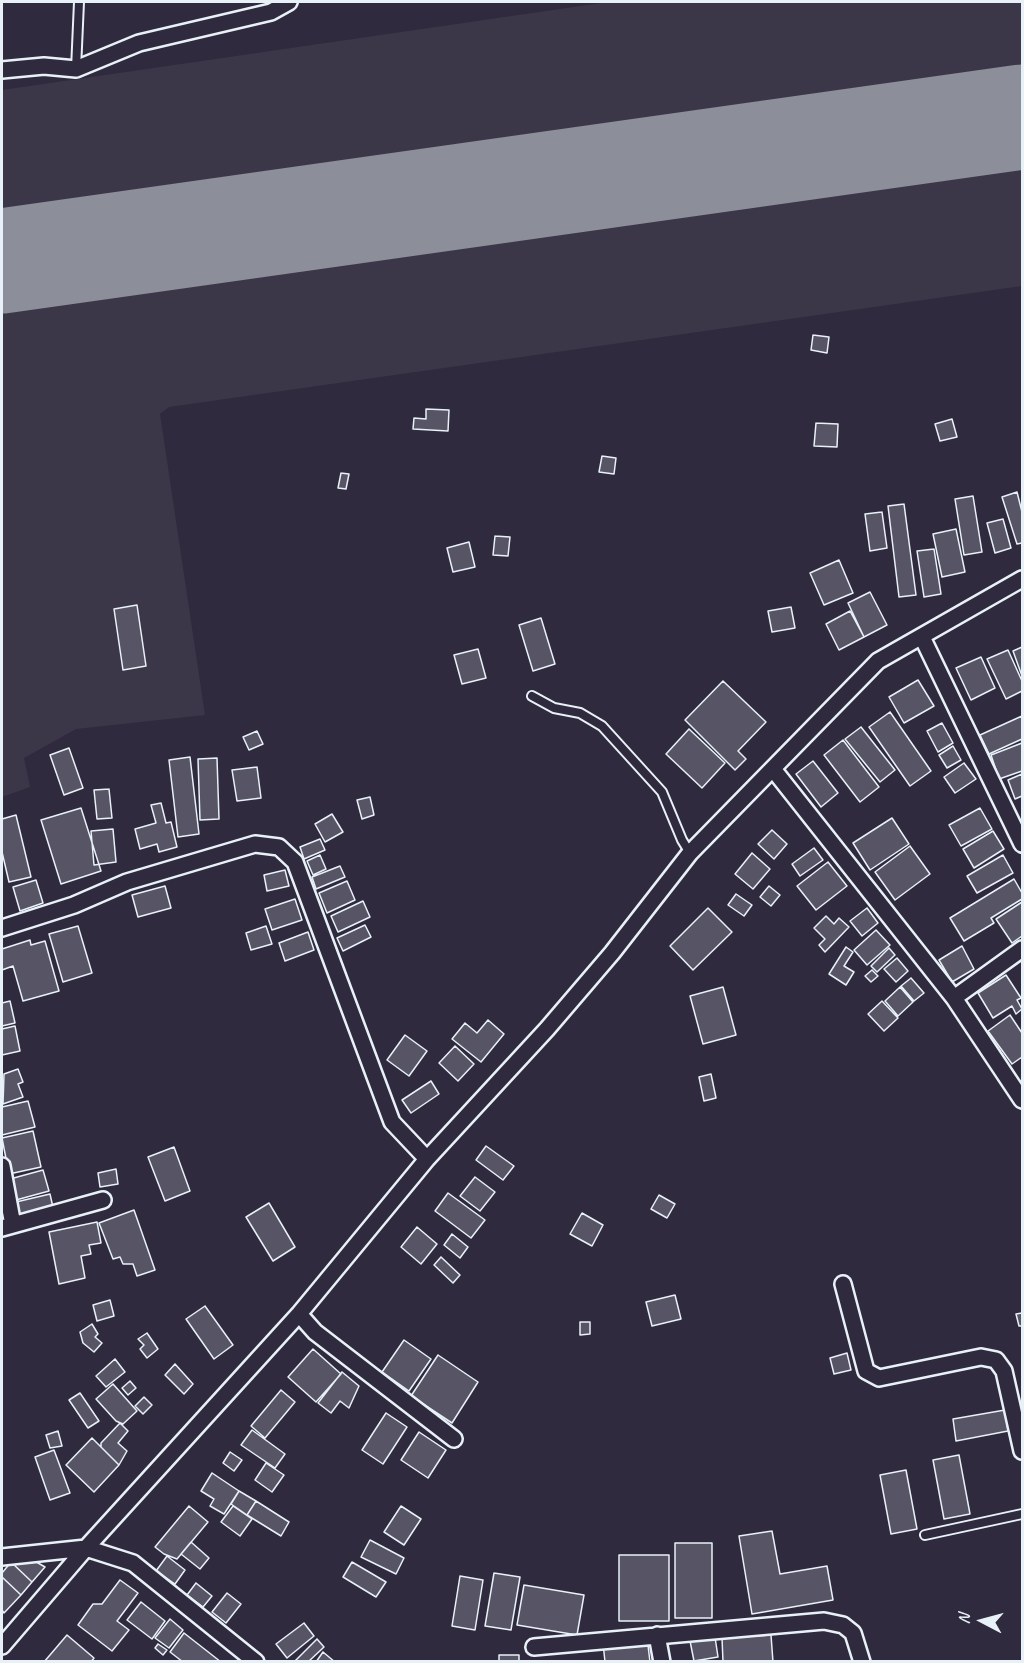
<!DOCTYPE html>
<style>
body{margin:0}
#map{position:relative;width:1024px;height:1663px;overflow:hidden;background:#2f2a3d;font-family:Caveat,sans-serif}
canvas{display:block}
.frame{position:absolute;inset:0;border:3px solid #e8f1f8;pointer-events:none}
.north{position:absolute;left:952px;top:1591px;width:60px;height:60px;-webkit-text-stroke:4px #2f2a3d;paint-order:stroke;rotate:276deg;font-size:16px;font-weight:700;line-height:24px;text-align:center;color:#e8f1f8}
.north::after{content:'';display:block;margin:auto;width:21px;height:27px;background:#e8f1f8;clip-path:polygon(50% 0,100% 100%,50% 72%,0 100%)}
</style>
<div id="map">
<canvas width="1024" height="1663"></canvas>
<div class="frame"></div>
<div class="north">N</div>
</div>
<script>
const g = document.querySelector('canvas').getContext('2d');
g.lineJoin = 'round';
function fillPath(path, color) {
  g.fillStyle = color;
  g.fill(path, 'evenodd');
}
function toPath(rows) {
  const path = new Path2D();
  for (const r of rows) {
    path.moveTo(r[0], r[1]);
    for (let i = 2; i < r.length; i += 2) path.lineTo(r[i], r[i + 1]);
  }
  return path;
}
function stroke(path, color, width, dash) {
  g.strokeStyle = color;
  g.lineWidth = width;
  g.lineCap = dash ? 'butt' : 'round';
  g.setLineDash(dash || []);
  g.stroke(path);
}
fillPath(toPath([
 [608,2,1022,2,1022,286,169,407,160,414,205,715,76,729,24,758,30,787,2,797,2,90]
]), '#3b3749');
stroke(toPath([
 [2,261,1022,117]
]), '#8c8e9a', 105);
const building = toPath([
 [813,335,829,337,827,353,811,350,813,335],
 [426,409,449,410,448,431,413,429,414,418,426,419,426,409],
 [952,419,957,437,940,441,935,424,952,419],
 [816,423,838,424,837,447,814,446,816,423],
 [602,456,616,458,614,474,599,472,602,456],
 [341,473,349,474,346,489,338,488,341,473],
 [1017,492,1022,512,1022,543,1017,544,1002,497,1017,492],
 [973,496,982,552,964,555,955,499,973,496],
 [904,504,916,595,899,597,888,506,904,504],
 [882,512,887,548,870,551,865,514,882,512],
 [1003,519,1011,548,995,553,987,523,1003,519],
 [956,529,965,572,942,577,933,534,956,529],
 [495,536,510,537,508,556,493,555,495,536],
 [469,542,475,567,453,572,447,548,469,542],
 [934,549,941,594,924,597,917,551,934,549],
 [839,560,853,593,824,605,810,573,839,560],
 [870,592,887,625,864,637,848,603,870,592],
 [137,605,146,666,123,670,114,609,137,605],
 [791,607,795,628,772,632,768,611,791,607],
 [850,611,864,637,839,650,826,624,850,611],
 [541,618,555,664,533,671,519,625,541,618],
 [1022,647,1022,676,1013,651,1022,647],
 [478,649,486,678,462,684,454,655,478,649],
 [1008,650,1022,681,1022,691,1006,699,987,659,1008,650],
 [981,657,995,688,971,700,956,668,981,657],
 [918,680,934,706,904,723,889,697,918,680],
 [723,681,766,722,738,751,746,759,735,770,685,720,723,681],
 [890,712,931,771,910,786,869,727,890,712],
 [1022,716,1022,739,989,754,980,735,1022,716],
 [942,723,953,743,938,752,927,731,942,723],
 [861,727,895,770,880,782,845,739,861,727],
 [689,729,725,763,702,788,666,754,689,729],
 [257,731,263,744,249,750,243,737,257,731],
 [843,740,879,787,860,802,824,755,843,740],
 [1022,743,1022,771,999,779,991,755,1022,743],
 [953,746,961,760,947,768,939,755,953,746],
 [69,748,83,788,64,795,50,755,69,748],
 [190,757,199,834,178,837,169,760,190,757],
 [217,758,219,819,200,820,198,759,217,758],
 [813,761,838,793,821,807,796,774,813,761],
 [964,763,976,779,955,793,944,777,964,763],
 [257,767,261,798,237,801,232,770,257,767],
 [1022,774,1022,796,1015,799,1008,780,1022,774],
 [109,789,112,818,97,819,94,790,109,789],
 [370,797,374,815,362,819,357,800,370,797],
 [161,803,166,823,171,822,177,847,159,852,157,844,140,849,135,829,156,823,151,805,161,803],
 [81,808,101,871,61,884,41,820,81,808],
 [980,808,992,829,961,846,949,825,980,808],
 [332,814,343,832,325,842,315,824,332,814],
 [16,815,31,877,9,882,2,852,2,819,16,815],
 [892,818,909,844,870,870,853,843,892,818],
 [113,829,116,862,94,865,91,831,113,829],
 [772,830,787,844,774,859,758,844,772,830],
 [993,831,1004,849,974,868,963,849,993,831],
 [320,839,325,850,304,859,300,847,320,839],
 [910,846,930,874,895,900,875,872,910,846],
 [814,848,823,860,800,876,792,864,814,848],
 [752,853,770,869,753,889,735,874,752,853],
 [320,855,326,869,313,875,307,861,320,855],
 [1003,855,1013,873,977,893,967,876,1003,855],
 [828,862,847,886,816,910,797,886,828,862],
 [340,866,345,877,316,889,312,877,340,866],
 [285,870,289,886,267,891,264,875,285,870],
 [1014,879,1022,893,1022,899,991,918,994,923,964,941,950,918,1014,879],
 [36,880,43,903,20,911,13,887,36,880],
 [347,881,355,900,327,913,319,893,347,881],
 [165,886,171,908,138,917,132,895,165,886],
 [769,886,780,895,771,906,760,897,769,886],
 [736,894,752,905,744,916,728,905,736,894],
 [295,899,302,920,272,930,265,909,295,899],
 [363,901,370,917,338,932,331,916,363,901],
 [1022,902,1022,936,1012,943,996,919,1022,902],
 [708,908,732,932,693,970,670,946,708,908],
 [867,908,878,923,862,936,850,921,867,908],
 [826,916,834,924,839,918,849,927,825,952,819,945,825,939,814,928,826,916],
 [365,925,371,937,343,951,337,938,365,925],
 [78,926,92,973,63,982,49,934,78,926],
 [266,926,272,944,251,950,246,933,266,926],
 [876,930,890,945,867,965,854,950,876,930],
 [308,932,314,950,285,961,279,943,308,932],
 [30,940,31,945,45,941,59,991,23,1001,13,966,2,970,2,949,30,940],
 [962,946,974,969,952,982,939,960,962,946],
 [846,947,853,952,844,966,854,972,846,985,829,974,846,947],
 [889,948,895,955,877,972,871,966,889,948],
 [897,958,908,971,896,982,884,969,897,958],
 [872,970,878,976,871,982,865,976,872,970],
 [1006,975,1021,998,1017,1000,1022,1009,1016,1014,1012,1006,993,1018,978,993,1006,975],
 [911,978,924,993,914,1001,901,986,911,978],
 [723,987,736,1035,703,1044,690,996,723,987],
 [900,987,913,1002,898,1016,885,1001,900,987],
 [10,1001,15,1023,2,1026,2,1003,10,1001],
 [882,1001,898,1018,884,1031,868,1014,882,1001],
 [1010,1015,1022,1033,1022,1057,1012,1064,988,1031,1010,1015],
 [488,1020,504,1034,481,1062,452,1039,465,1023,477,1033,488,1020],
 [15,1026,20,1051,2,1055,2,1029,15,1026],
 [405,1035,427,1051,409,1076,387,1060,405,1035],
 [455,1046,474,1064,458,1081,439,1063,455,1046],
 [18,1069,23,1082,18,1084,23,1097,3,1104,4,1074,18,1069],
 [711,1074,716,1098,704,1101,699,1077,711,1074],
 [431,1081,439,1094,411,1113,402,1100,431,1081],
 [28,1101,35,1127,2,1135,2,1107,28,1101],
 [33,1131,41,1167,9,1174,2,1138,33,1131],
 [486,1146,514,1166,503,1180,476,1160,486,1146],
 [174,1147,190,1191,165,1201,148,1157,174,1147],
 [116,1169,118,1184,100,1187,98,1173,116,1169],
 [43,1170,49,1191,16,1200,10,1179,43,1170],
 [475,1177,495,1192,480,1211,460,1196,475,1177],
 [448,1193,485,1220,471,1238,435,1211,448,1193],
 [50,1194,54,1212,20,1220,16,1202,50,1194],
 [659,1195,675,1204,667,1218,651,1209,659,1195],
 [269,1203,295,1247,273,1261,246,1217,269,1203],
 [134,1210,155,1270,137,1276,133,1264,123,1264,120,1257,113,1259,99,1223,134,1210],
 [582,1213,603,1225,592,1246,570,1234,582,1213],
 [97,1222,101,1243,89,1245,91,1254,81,1256,85,1278,59,1284,49,1232,97,1222],
 [417,1227,437,1244,421,1264,401,1247,417,1227],
 [452,1234,468,1247,460,1258,444,1245,452,1234],
 [441,1257,460,1275,453,1283,434,1265,441,1257],
 [675,1295,681,1319,652,1326,646,1302,675,1295],
 [110,1300,114,1316,97,1321,93,1305,110,1300],
 [205,1306,233,1345,214,1359,186,1319,205,1306],
 [1022,1313,1022,1326,1019,1326,1016,1314,1022,1313],
 [580,1322,590,1322,590,1334,580,1335,580,1322],
 [92,1324,98,1334,95,1337,102,1343,94,1352,83,1343,80,1332,92,1324],
 [147,1333,158,1349,147,1358,140,1349,144,1345,138,1339,147,1333],
 [404,1340,431,1359,409,1391,382,1372,404,1340],
 [313,1349,341,1374,316,1402,288,1377,313,1349],
 [847,1353,851,1370,834,1374,830,1358,847,1353],
 [438,1355,478,1382,452,1423,411,1396,438,1355],
 [115,1359,125,1372,106,1387,96,1376,115,1359],
 [175,1364,193,1384,184,1394,165,1375,175,1364],
 [342,1372,359,1386,349,1408,340,1401,331,1413,318,1403,342,1372],
 [130,1381,136,1388,128,1395,122,1388,130,1381],
 [113,1384,137,1411,123,1424,116,1421,96,1399,113,1384],
 [281,1390,295,1402,265,1438,251,1426,281,1390],
 [80,1393,99,1421,88,1428,69,1400,80,1393],
 [144,1397,152,1405,143,1414,135,1406,144,1397],
 [1005,1410,1008,1431,956,1441,953,1419,1005,1410],
 [386,1413,407,1427,383,1464,362,1450,386,1413],
 [120,1423,128,1431,118,1443,127,1451,119,1465,101,1447,101,1443,120,1423],
 [252,1430,285,1454,275,1468,241,1445,252,1430],
 [58,1431,62,1446,50,1448,46,1435,58,1431],
 [419,1432,446,1450,428,1478,401,1460,419,1432],
 [92,1438,119,1465,94,1492,66,1465,92,1438],
 [54,1450,70,1493,50,1500,35,1457,54,1450],
 [230,1452,242,1460,234,1471,223,1463,230,1452],
 [959,1455,970,1514,944,1519,933,1460,959,1455],
 [266,1463,284,1475,272,1492,255,1480,266,1463],
 [906,1470,917,1529,891,1534,880,1475,906,1470],
 [212,1473,239,1491,224,1514,210,1506,214,1499,201,1491,212,1473],
 [239,1491,256,1501,247,1515,231,1504,239,1491],
 [256,1501,289,1522,281,1536,247,1515,256,1501],
 [189,1506,208,1522,177,1559,164,1554,155,1547,189,1506],
 [233,1506,252,1519,240,1536,221,1522,233,1506],
 [401,1506,421,1519,404,1545,384,1532,401,1506],
 [772,1531,780,1574,827,1566,833,1600,752,1614,739,1536,772,1531],
 [370,1540,404,1558,396,1574,361,1557,370,1540],
 [191,1542,209,1558,200,1569,181,1554,191,1542],
 [675,1543,712,1543,712,1618,675,1618,675,1543],
 [619,1555,669,1555,669,1621,619,1621,619,1555],
 [167,1556,185,1570,175,1584,156,1571,167,1556],
 [33,1560,45,1567,32,1582,11,1562,33,1560],
 [11,1562,32,1582,21,1595,2,1577,2,1573,11,1562],
 [352,1562,386,1582,376,1597,343,1577,352,1562],
 [494,1573,520,1577,511,1630,485,1626,494,1573],
 [460,1576,483,1580,475,1630,452,1626,460,1576],
 [2,1577,21,1595,4,1613,2,1610,2,1577],
 [120,1580,138,1593,117,1621,129,1630,112,1651,78,1625,93,1604,102,1604,120,1580],
 [196,1583,212,1596,203,1607,187,1595,196,1583],
 [524,1585,584,1595,577,1635,517,1625,524,1585],
 [227,1593,241,1604,226,1623,212,1612,227,1593],
 [141,1602,165,1621,152,1639,127,1620,141,1602],
 [170,1619,183,1630,169,1648,155,1638,170,1619],
 [304,1623,314,1636,287,1658,276,1644,304,1623],
 [184,1633,221,1662,183,1662,170,1652,184,1633],
 [67,1635,94,1658,91,1662,44,1662,67,1635],
 [771,1635,773,1662,723,1662,722,1638,771,1635],
 [647,1637,650,1662,605,1662,603,1643,647,1637],
 [715,1637,718,1657,694,1661,690,1641,715,1637],
 [317,1639,324,1647,308,1662,294,1662,317,1639],
 [158,1644,167,1650,163,1655,155,1648,158,1644],
 [323,1652,335,1662,316,1662,323,1652],
 [499,1655,519,1655,519,1662,499,1662,499,1655]
]);
fillPath(building, '#575565');
stroke(building, '#e8f1f8', 1.5);
const service = toPath([
 [76,69,79,2],
 [532,696,554,708,580,713,602,726,662,792,682,840,690,853],
 [925,1535,1022,1514]
]);
const minor = toPath([
 [2,70,44,66,76,69,139,43,271,12,289,2],
 [922,637,1022,844],
 [773,769,954,998,1022,1100],
 [2,928,74,905,127,882,255,844,279,847,295,862,392,1122,427,1159],
 [954,998,1022,949],
 [2,1166,13,1225],
 [2,1228,103,1200],
 [843,1284,866,1371,879,1378,981,1357,996,1360,1004,1371,1022,1451],
 [299,1314,315,1332,454,1439],
 [2,1557,86,1548,133,1563,256,1662],
 [657,1635,662,1662],
 [2,1646,86,1548,299,1314,427,1159,547,1029,612,953,690,853,878,661,1022,579],
 [534,1647,824,1621,843,1625,853,1633,862,1662]
]);
stroke(service, '#e8f1f8', 12);
stroke(minor, '#e8f1f8', 20);
stroke(service, '#2f2a3d', 8);
stroke(minor, '#2f2a3d', 15);
</script>
